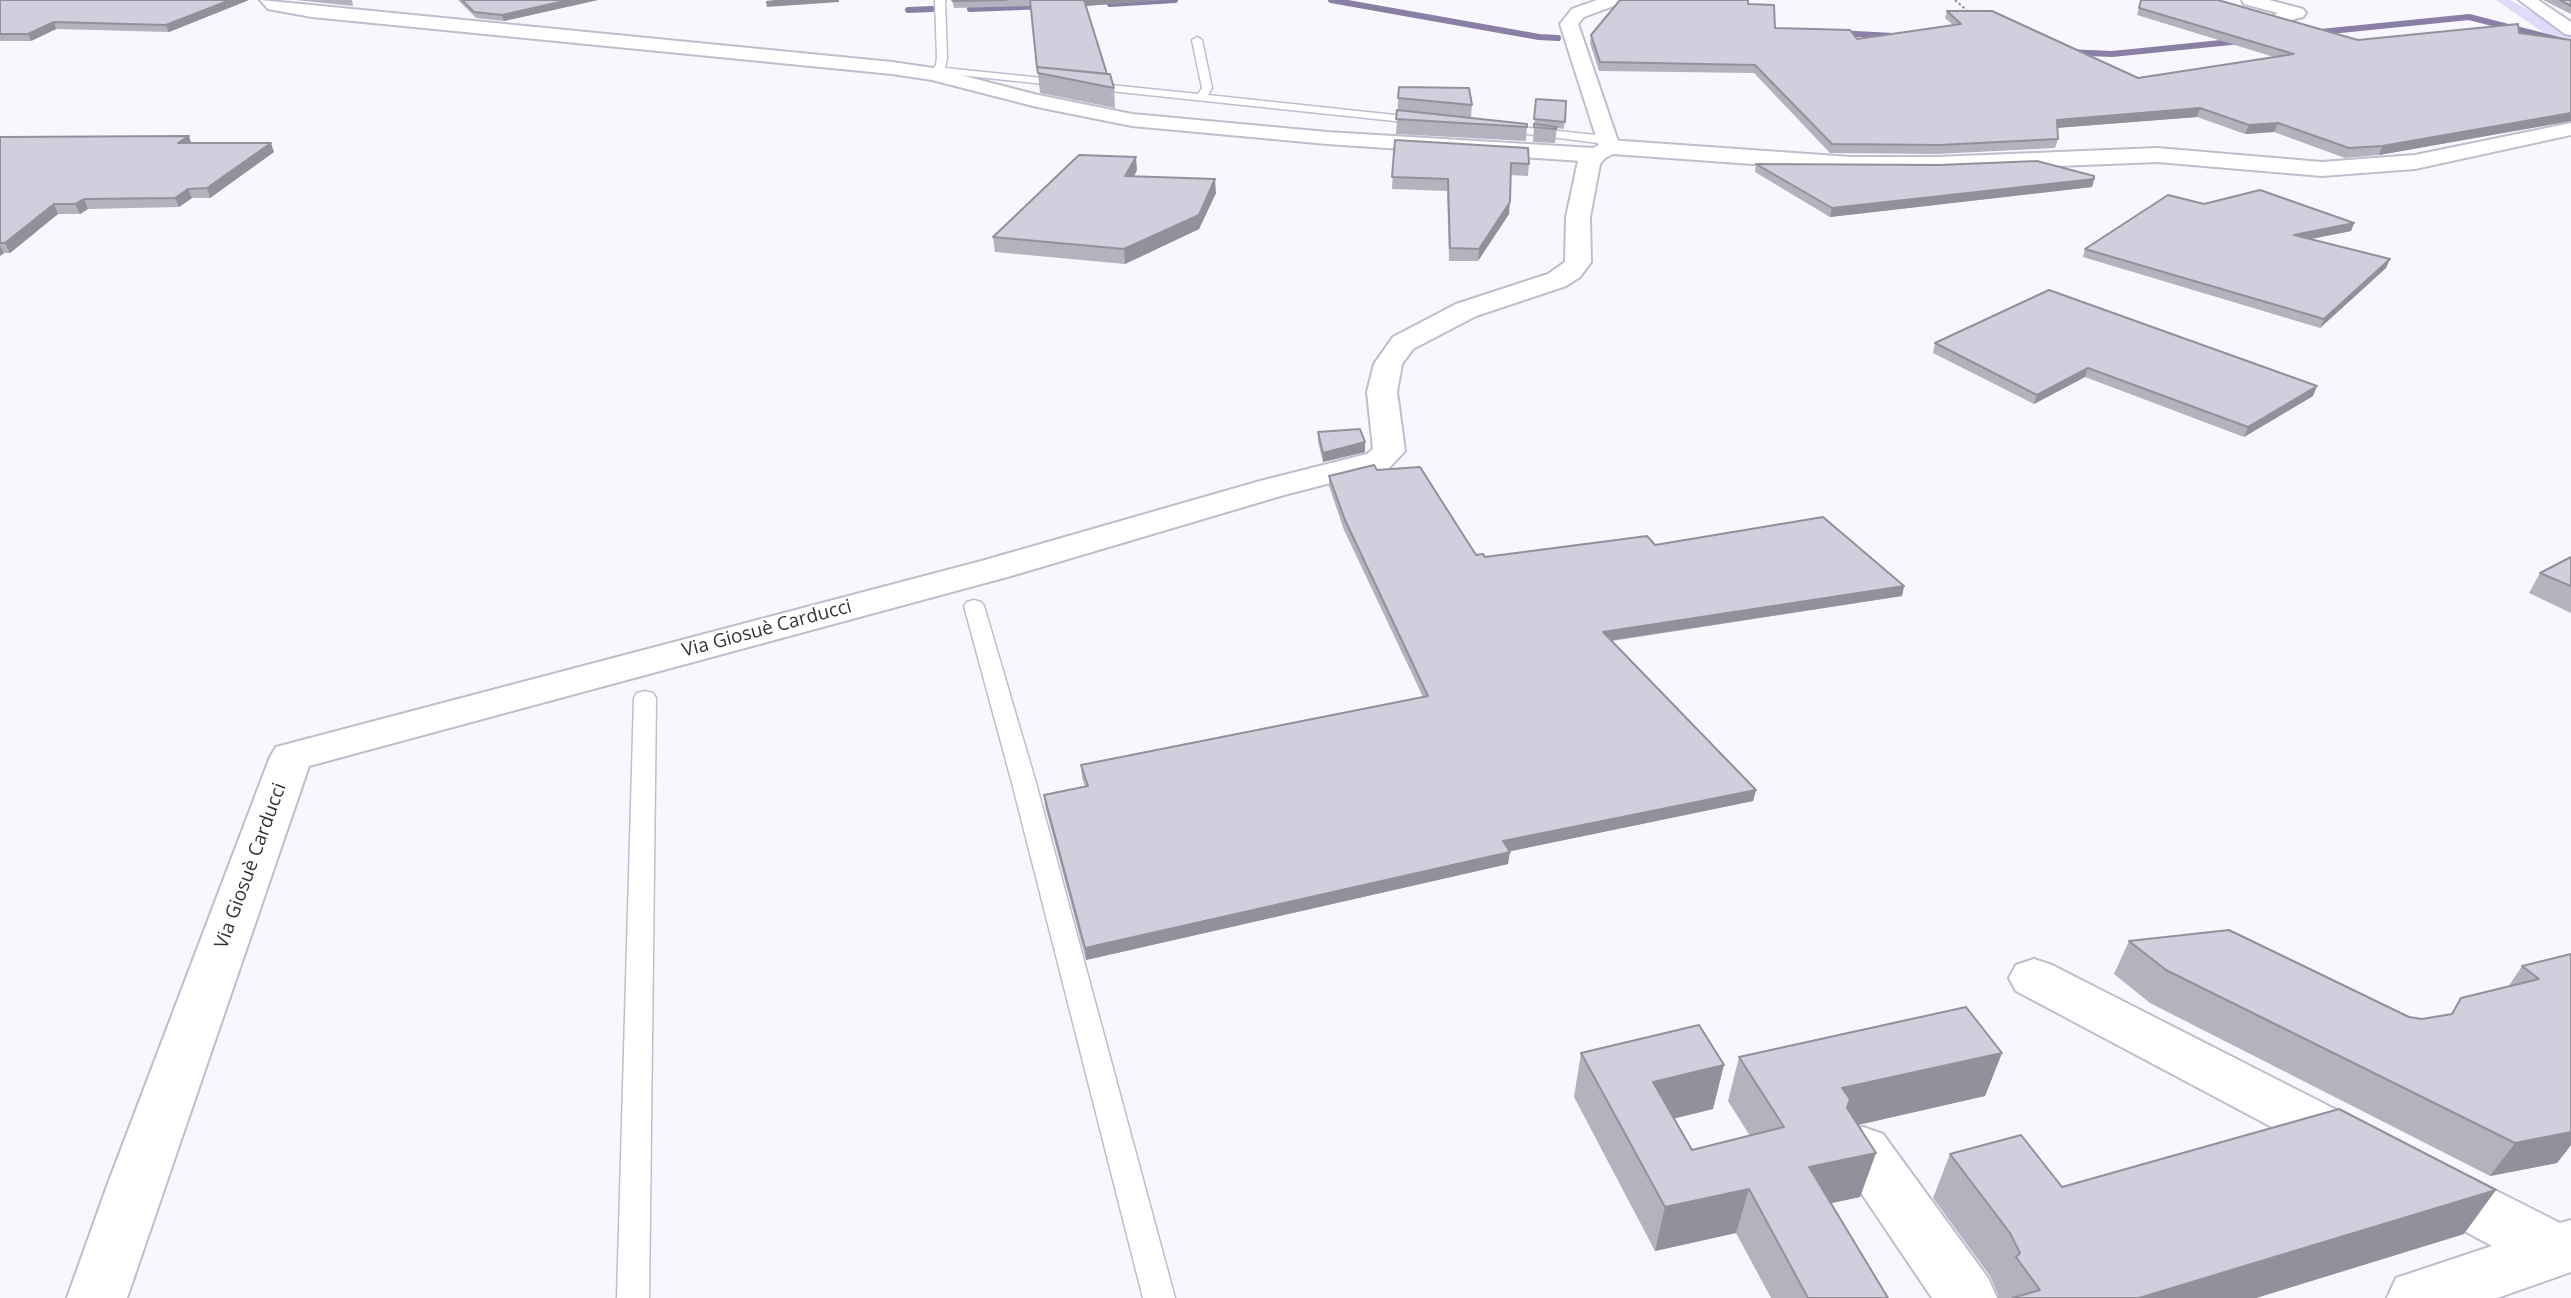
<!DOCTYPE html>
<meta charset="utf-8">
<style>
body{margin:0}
canvas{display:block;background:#f8f7fd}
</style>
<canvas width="2571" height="1298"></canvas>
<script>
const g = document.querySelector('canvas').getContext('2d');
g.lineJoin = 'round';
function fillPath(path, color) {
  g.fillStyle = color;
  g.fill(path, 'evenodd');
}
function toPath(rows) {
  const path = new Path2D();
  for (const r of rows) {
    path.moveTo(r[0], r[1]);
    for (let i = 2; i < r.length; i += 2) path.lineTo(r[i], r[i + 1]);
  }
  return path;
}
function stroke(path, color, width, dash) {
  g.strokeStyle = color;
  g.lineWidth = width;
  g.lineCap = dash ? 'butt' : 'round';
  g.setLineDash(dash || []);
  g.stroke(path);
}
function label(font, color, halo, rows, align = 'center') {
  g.font = font + ' "Open Sans",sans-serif';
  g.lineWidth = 5;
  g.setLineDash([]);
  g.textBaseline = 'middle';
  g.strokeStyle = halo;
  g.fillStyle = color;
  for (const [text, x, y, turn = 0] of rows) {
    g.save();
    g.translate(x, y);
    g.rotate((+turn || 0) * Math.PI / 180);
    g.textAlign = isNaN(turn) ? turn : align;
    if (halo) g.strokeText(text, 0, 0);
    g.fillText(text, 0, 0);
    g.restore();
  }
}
fillPath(toPath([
 [2496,0,2510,0,2571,33,2571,46,2557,42]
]), '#e2dafa');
stroke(toPath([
 [1331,0,1539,37,1558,38],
 [1110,4,1175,0],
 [970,9,1047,6],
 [908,10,932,9],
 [1837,33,1893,36],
 [2311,33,2469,17,2571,43],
 [2067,52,2112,54,2241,41]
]), '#8a7fa4', 6);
const lane = toPath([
 [935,0,945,0,947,58,945,68,1198,94,1202,88,1192,40,1197,37,1202,40,1212,88,1208,95,1423,118,1429,121,1423,124,940,73,933,77,928,74,936,65,937,58,935,0],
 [1500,125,1606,136,1612,140,1606,144,1496,130,1494,128,1500,125],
 [974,600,981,602,984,606,1036,783,1175,1298,1143,1298,1012,783,964,606,967,602,974,600],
 [645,691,653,693,656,698,649,1298,617,1298,634,698,637,693,645,691]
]);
const street = toPath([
 [1597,0,1621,0,1619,4,1584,17,1578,24,1620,147,1617,152,1607,153,1608,155,1600,164,1590,217,1591,262,1580,277,1566,286,1476,316,1413,349,1402,364,1397,392,1405,451,1389,468,1284,495,1011,576,309,766,127,1298,67,1298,107,1186,270,757,276,747,985,560,1260,481,1367,454,1373,449,1367,392,1374,364,1393,337,1456,304,1548,274,1565,262,1566,217,1578,161,1589,150,1600,149,1560,24,1572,9,1597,0],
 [2242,0,2269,0,2303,9,2306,13,2303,17,2275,24,2266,19,2278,13,2244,4,2242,0],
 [2519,0,2538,0,2571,22,2571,35,2565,34,2519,0],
 [2034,959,2052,965,2370,1127,2379,1143,2370,1159,2351,1166,2332,1159,2016,991,2009,978,2016,965,2034,959],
 [1863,1127,1883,1134,1988,1278,1997,1298,1932,1298,1843,1166,1835,1150,1843,1134,1863,1127],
 [2435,1163,2455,1170,2560,1223,2571,1220,2571,1272,2497,1298,2387,1298,2396,1278,2492,1246,2415,1204,2407,1187,2415,1170,2435,1163]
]);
const secondary = toPath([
 [260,0,892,62,933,68,1038,95,1132,114,1327,132,1593,148,1609,140,1851,157,1937,157,2157,148,2322,162,2415,155,2571,123,2571,135,2415,169,2322,176,2157,162,1937,171,1851,171,1613,154,1597,162,1327,144,1132,126,1037,107,932,80,892,74,312,17,268,9,260,0]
]);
stroke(lane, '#c1bdcd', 3);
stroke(street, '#c1bdcd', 4);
stroke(secondary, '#c1bdcd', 4);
stroke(toPath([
 [1955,0,1972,15]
]), '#8f8e94', 2, [2.5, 2.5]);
fillPath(lane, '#fff');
fillPath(street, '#fff');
fillPath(secondary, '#fff');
fillPath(toPath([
 [0,0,249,0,169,32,56,29,31,41,0,41],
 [296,0,352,0,353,6],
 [458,0,598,0,504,21,476,18],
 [952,0,1162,0,1086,6,1107,74,1114,88,1115,108,1040,93,1031,6,954,8],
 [2141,0,2358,40,2519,33,2571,40,2571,121,2379,155,2345,158,2274,132,2245,134,2197,117,2057,128,2058,139,2055,148,1937,154,1830,153,1754,73,1599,71,1590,43,1591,35,1748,4,1775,28,1857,39,1953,25,1945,18,1947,11,2138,78,2274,57,2137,15],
 [2543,0,2571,0,2571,14],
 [1399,87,1472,105,1471,118,1527,127,1526,141,1396,134],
 [1536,99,1566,101,1564,129,1557,128,1555,143,1533,142],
 [0,137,191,143,274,152,210,198,192,198,179,207,88,209,80,214,58,214,10,253,4,253,0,256],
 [1395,140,1529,164,1528,176,1510,175,1509,214,1478,261,1449,261,1447,191,1392,189],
 [1756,164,2094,179,2092,187,1830,217,1755,172],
 [1137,170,1134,177,1216,193,1199,229,1125,264,995,252,993,237],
 [2204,204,2354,223,2351,231,2310,239,2390,259,2386,268,2320,328,2083,257,2085,249],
 [1935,343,2313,396,2244,437,2085,377,2034,404,1933,353],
 [1318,432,1365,452,1323,462,1318,442],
 [1377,470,1476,555,1485,557,1655,545,1904,586,1902,596,1612,641,1756,790,1753,801,1509,851,1508,864,1086,960,1045,806,1044,795,1085,787,1082,777,1081,765,1423,697,1344,530,1329,486,1329,476],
 [2571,557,2571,613,2529,593,2540,573],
 [2129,941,2409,1017,2422,1019,2451,1014,2461,998,2508,987,2522,966,2570,954,2571,953,2571,1145,2557,1163,2490,1176,2150,1003,2114,974],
 [1581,1053,1713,1109,1674,1118,1692,1150,1750,1136,1728,1101,1739,1057,2002,1053,1985,1096,1858,1125,1876,1153,1860,1197,1831,1203,1888,1298,1771,1298,1736,1233,1655,1251,1574,1097],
 [1950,1154,2062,1187,2464,1234,2256,1298,1997,1298,1998,1295,1990,1276,1933,1198]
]), '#b5b1bf');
fillPath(toPath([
 [230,0,249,0,169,32,166,25],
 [569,0,598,0,504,21,502,15],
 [774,0,839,0,839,2,767,7,766,1],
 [1084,0,1162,0,1085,6],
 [54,22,56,29,31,41,28,34],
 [2200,108,2197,117,2055,128,2057,120],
 [2571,113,2571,121,2379,155,2382,146],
 [2278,123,2274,132,2245,134,2249,125],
 [189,136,192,145,178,143],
 [271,143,274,152,210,198,207,188],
 [1136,157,1137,170,1126,190,1125,176],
 [1215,179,1216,193,1199,229,1125,264,1124,249],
 [2094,179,2092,187,1830,217,1832,208],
 [188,189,192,198,179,207,175,198],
 [84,199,88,209,80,214,75,204],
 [1510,202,1509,214,1478,261,1479,249],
 [54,204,58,214,10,253,5,243],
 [2354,223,2351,231,2291,243,2294,235],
 [0,246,4,253,0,256],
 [2390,259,2386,268,2320,328,2324,319],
 [2088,368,2085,377,2034,404,2037,395],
 [2317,386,2313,396,2244,437,2248,427],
 [1365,442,1365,452,1323,462,1323,453],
 [1904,586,1902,596,1601,642,1603,632],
 [1756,790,1753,801,1502,853,1503,841],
 [1510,852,1508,864,1086,960,1085,948],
 [2002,1053,1985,1096,1840,1129,1842,1088],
 [1724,1065,1713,1109,1644,1126,1653,1082],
 [2571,1101,2571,1145,2557,1163,2490,1176,2515,1143],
 [1876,1153,1860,1197,1795,1211,1809,1167],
 [1749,1189,1736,1233,1655,1251,1665,1207],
 [2496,1190,2464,1234,2256,1298,2139,1298]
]), '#93909b');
const building = toPath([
 [0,0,230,0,166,25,54,22,28,34,0,34,0,0],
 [462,0,569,0,502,15,474,12,462,0],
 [952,0,1006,0,953,1,952,0],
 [1030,0,1086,0,1084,0,1107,74,1037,67,1037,68,1030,0],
 [1620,0,1748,0,1748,4,1774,5,1775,28,1850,30,1857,39,1961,24,1947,11,1992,11,2138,78,2294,54,2139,8,2141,0,2218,0,2358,40,2518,24,2519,33,2571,40,2571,113,2382,146,2349,148,2278,123,2249,125,2200,108,2057,120,2058,139,1939,145,1832,144,1755,65,1600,62,1591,35,1620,0],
 [2560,0,2571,0,2571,6,2560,0],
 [1037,67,1110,74,1114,88,1038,73,1037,67],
 [1399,87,1469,88,1472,105,1398,98,1399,87],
 [1536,99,1566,101,1565,122,1534,119,1536,99],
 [1397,110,1527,124,1527,127,1396,119,1397,110],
 [1534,124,1557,127,1556,129,1534,127,1534,124],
 [189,136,178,143,271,143,207,188,188,189,175,198,84,199,75,204,54,204,5,243,0,243,0,137,189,136],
 [1395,140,1528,148,1529,164,1511,163,1510,202,1479,249,1450,248,1448,179,1392,177,1395,140],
 [1079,155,1136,157,1125,176,1215,179,1199,215,1124,249,993,237,1079,155],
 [2037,161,2094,176,2094,179,1832,208,1756,164,1939,165,2037,161],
 [2260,190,2354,223,2294,235,2390,259,2324,319,2085,249,2168,195,2204,204,2260,190],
 [2049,290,2317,386,2248,427,2088,368,2037,395,1935,343,2049,290],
 [1360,429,1365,442,1323,453,1318,432,1360,429],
 [1374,465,1377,470,1420,467,1476,555,1483,554,1485,557,1647,536,1655,545,1823,517,1904,586,1603,632,1756,790,1503,841,1510,852,1085,948,1044,795,1088,786,1081,765,1428,696,1345,520,1329,476,1374,465],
 [2571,557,2571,586,2540,573,2571,557],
 [2229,930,2409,1017,2422,1019,2452,1014,2461,998,2539,979,2522,966,2571,954,2571,1132,2515,1143,2166,970,2129,941,2229,930],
 [1966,1007,2002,1053,1842,1088,1850,1099,1847,1108,1876,1153,1809,1167,1888,1298,1808,1298,1749,1189,1665,1207,1581,1053,1699,1025,1724,1065,1653,1082,1692,1150,1784,1127,1739,1057,1966,1007],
 [2339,1109,2496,1190,2139,1298,2012,1298,2040,1290,2016,1257,2020,1253,2010,1233,1950,1154,2021,1135,2062,1187,2339,1109]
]);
fillPath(building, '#d2cede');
stroke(building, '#93909b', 2);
label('19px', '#343339', '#fff', [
 ["Via Giosuè Carducci",767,629,-15],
 ["Via Giosuè Carducci",251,866,-70]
]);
</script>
